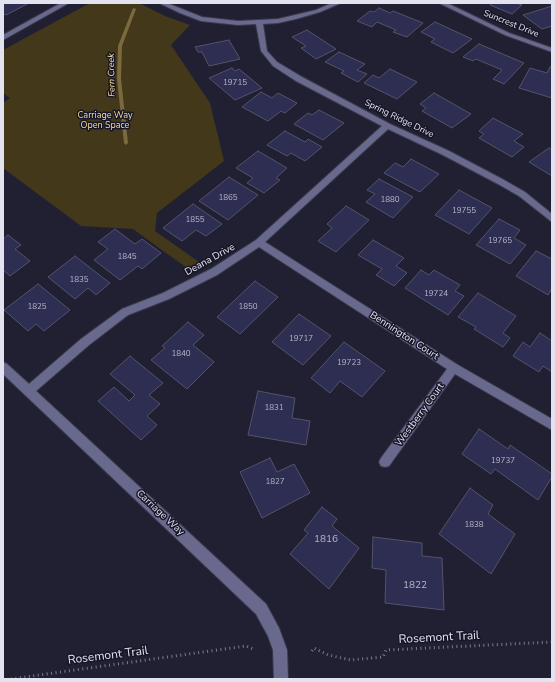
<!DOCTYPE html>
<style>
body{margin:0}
#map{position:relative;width:555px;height:682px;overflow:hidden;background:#202032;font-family:"Nunito Sans",sans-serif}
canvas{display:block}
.frame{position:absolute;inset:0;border:4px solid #e3e3f0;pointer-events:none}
</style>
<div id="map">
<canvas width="555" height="682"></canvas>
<div class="frame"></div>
</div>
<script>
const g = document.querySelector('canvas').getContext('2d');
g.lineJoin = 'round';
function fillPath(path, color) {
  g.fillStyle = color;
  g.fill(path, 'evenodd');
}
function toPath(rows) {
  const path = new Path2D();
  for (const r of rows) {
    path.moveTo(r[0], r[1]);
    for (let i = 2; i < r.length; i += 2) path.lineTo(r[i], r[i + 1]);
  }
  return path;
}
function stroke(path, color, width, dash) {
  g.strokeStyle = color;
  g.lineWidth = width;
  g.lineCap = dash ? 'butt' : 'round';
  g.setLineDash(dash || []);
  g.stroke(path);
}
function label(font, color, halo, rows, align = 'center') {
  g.font = font + ' "Nunito Sans",sans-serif';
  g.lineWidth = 3;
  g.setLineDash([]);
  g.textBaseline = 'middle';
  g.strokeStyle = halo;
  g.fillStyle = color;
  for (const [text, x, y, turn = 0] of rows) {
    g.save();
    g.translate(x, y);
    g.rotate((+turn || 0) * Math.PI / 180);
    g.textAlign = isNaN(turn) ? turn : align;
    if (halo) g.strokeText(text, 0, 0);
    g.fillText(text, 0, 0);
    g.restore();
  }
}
fillPath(toPath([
 [90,3,139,3,165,16,190,25,171,45,210,103,224,161,157,213,155,231,199,262,187,268,133,229,81,226,3,168,3,103,10,98,3,93,3,50]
]), '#43381a');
fillPath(toPath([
 [133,8,136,9,122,46,121,79,128,143,126,145,124,143,117,79,118,46,133,8]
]), '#7a6a3d');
const building = toPath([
 [3,3,29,3,6,15,3,13,3,3],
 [489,3,516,3,522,5,512,14,490,5,491,4,489,3],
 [552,6,552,26,542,29,523,15,552,6],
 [379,8,390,13,393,11,423,23,407,37,393,32,396,30,377,22,372,27,357,21,370,11,374,12,379,8],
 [435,22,472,39,453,53,431,42,435,39,421,32,435,22],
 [307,30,336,49,316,59,301,48,306,46,292,37,307,30],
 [229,40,240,59,209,66,202,52,198,52,195,47,229,40],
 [479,44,524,63,504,84,493,79,502,70,476,59,473,61,463,57,479,44],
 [339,52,365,64,357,70,367,74,358,82,341,73,344,71,325,62,339,52],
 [550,67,552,67,552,98,519,88,530,68,547,73,550,67],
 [232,68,235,71,239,69,262,88,235,100,209,78,232,68],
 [390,69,417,82,397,99,364,83,373,75,379,78,390,69],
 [261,92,272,98,278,93,297,103,285,113,281,111,268,121,242,107,261,92],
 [434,93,471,114,452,128,422,111,426,108,420,104,434,93],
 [319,110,344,123,323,140,294,124,308,113,312,115,319,110],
 [493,118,523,134,514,141,524,147,512,157,479,138,484,134,479,131,493,118],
 [285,131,305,142,308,139,322,147,305,161,291,153,287,156,267,145,285,131],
 [549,148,552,150,552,176,529,162,549,148],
 [258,151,287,168,276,178,280,180,264,193,247,183,253,178,236,168,258,151],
 [411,159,439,174,420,192,384,173,395,163,403,167,411,159],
 [229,177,258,195,228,220,199,201,229,177],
 [379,179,413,197,393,218,366,202,375,194,367,190,379,179],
 [459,190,492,208,469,234,435,215,459,190],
 [193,204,222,224,206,236,196,230,182,241,163,228,193,204],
 [346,206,369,220,336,252,318,241,332,228,327,224,346,206],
 [499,219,520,230,514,238,526,245,510,264,476,245,499,219],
 [115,229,135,244,142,239,161,253,142,269,138,266,120,280,94,260,108,249,98,242,115,229],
 [8,235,21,245,15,249,30,261,10,276,3,270,3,239,8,235],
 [373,240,404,258,396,266,407,273,394,286,376,275,382,269,358,255,373,240],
 [536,251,552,259,552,288,548,295,516,276,536,251],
 [75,256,102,277,110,283,96,295,88,288,75,299,48,277,75,256],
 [421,270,429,275,434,270,460,285,455,291,464,296,448,315,405,288,421,270],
 [255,281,278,297,240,334,217,317,255,281],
 [38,284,70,310,44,331,36,324,28,331,4,310,38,284],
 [478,293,516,316,503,333,510,338,503,347,474,329,476,327,458,317,478,293],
 [299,314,331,336,303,365,272,342,299,314],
 [188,322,204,335,193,345,214,362,187,389,151,360,165,348,162,346,188,322],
 [540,333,552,341,552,372,543,366,539,372,513,356,523,342,530,347,540,333],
 [344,342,385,371,362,397,340,381,330,393,311,378,344,342],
 [130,356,163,383,149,395,160,404,147,416,157,425,141,440,98,401,114,387,129,401,135,395,110,374,130,356],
 [258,391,295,398,292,418,310,421,306,445,248,435,258,391],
 [479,429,508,449,510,445,552,474,552,477,538,500,495,469,491,474,462,454,479,429],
 [270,458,277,472,294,464,310,493,262,518,240,472,270,458],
 [470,488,493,505,488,514,515,534,491,574,439,534,470,488],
 [322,507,337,519,332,526,359,548,329,589,290,554,308,533,304,530,322,507],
 [373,537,422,543,422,556,442,558,444,610,385,603,386,570,372,568,373,537]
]);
fillPath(building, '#2e2d52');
stroke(building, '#535469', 1);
const minor = toPath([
 [61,3,69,3,3,40,3,35,61,3],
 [159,3,167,3,202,17,238,21,278,19,316,10,332,3,341,3,320,12,296,19,278,23,263,24,267,51,277,62,302,77,390,124,449,151,504,180,525,192,552,214,552,222,519,196,498,184,443,155,388,129,265,242,458,365,552,419,552,430,455,374,389,466,385,467,381,466,379,462,381,458,447,369,259,247,217,275,169,299,128,315,89,345,36,391,266,604,279,628,287,650,288,679,274,679,273,650,268,636,256,614,3,374,3,362,7,364,29,384,81,339,122,309,163,293,211,269,256,240,382,126,296,81,273,66,261,51,256,24,238,25,201,21,180,13,159,3],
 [439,3,447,3,509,33,552,48,552,52,505,35,439,3]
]);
stroke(minor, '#3b3b4d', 2);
stroke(toPath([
 [312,651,314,648,328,655,351,660,383,657,386,650,552,642],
 [11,679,246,646,253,649]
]), '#7b7b8a', 3, [1, 3.5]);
fillPath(minor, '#68698d');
label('8px', '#b6b6c8', null, [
 ["19715",235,83],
 ["1865",228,198],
 ["1880",390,200],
 ["19755",464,211],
 ["1855",195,220],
 ["19765",500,241],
 ["1845",127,257],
 ["1835",79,280],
 ["19724",436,294],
 ["1825",37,307],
 ["1850",248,307],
 ["19717",301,339],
 ["1840",181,354],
 ["19723",349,363],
 ["1831",274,408],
 ["19737",503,461],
 ["1827",275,482],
 ["1838",474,525]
]);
label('9px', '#e3e3f0', '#161628', [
 ["Suncrest Drive",511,24,22],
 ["Spring Ridge Drive",399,119,26]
]);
label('italic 9px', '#fde29a', '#161628', [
 ["Fern Creek",112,75,-91]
]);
label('9px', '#fadf97', '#161628', [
 ["Carriage Way",105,116],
 ["Open Space",105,126]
]);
label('10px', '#e3e3f0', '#161628', [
 ["Deana Drive",210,260,-29],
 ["Bennington Court",404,336,33],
 ["Westberry Court",420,415,-54],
 ["Carriage Way",160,513,43]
]);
label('10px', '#b6b6c8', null, [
 ["1816",326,540],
 ["1822",415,586]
]);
label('12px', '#e3e3f0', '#161628', [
 ["Rosemont Trail",439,638,-3],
 ["Rosemont Trail",108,656,-7]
]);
</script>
